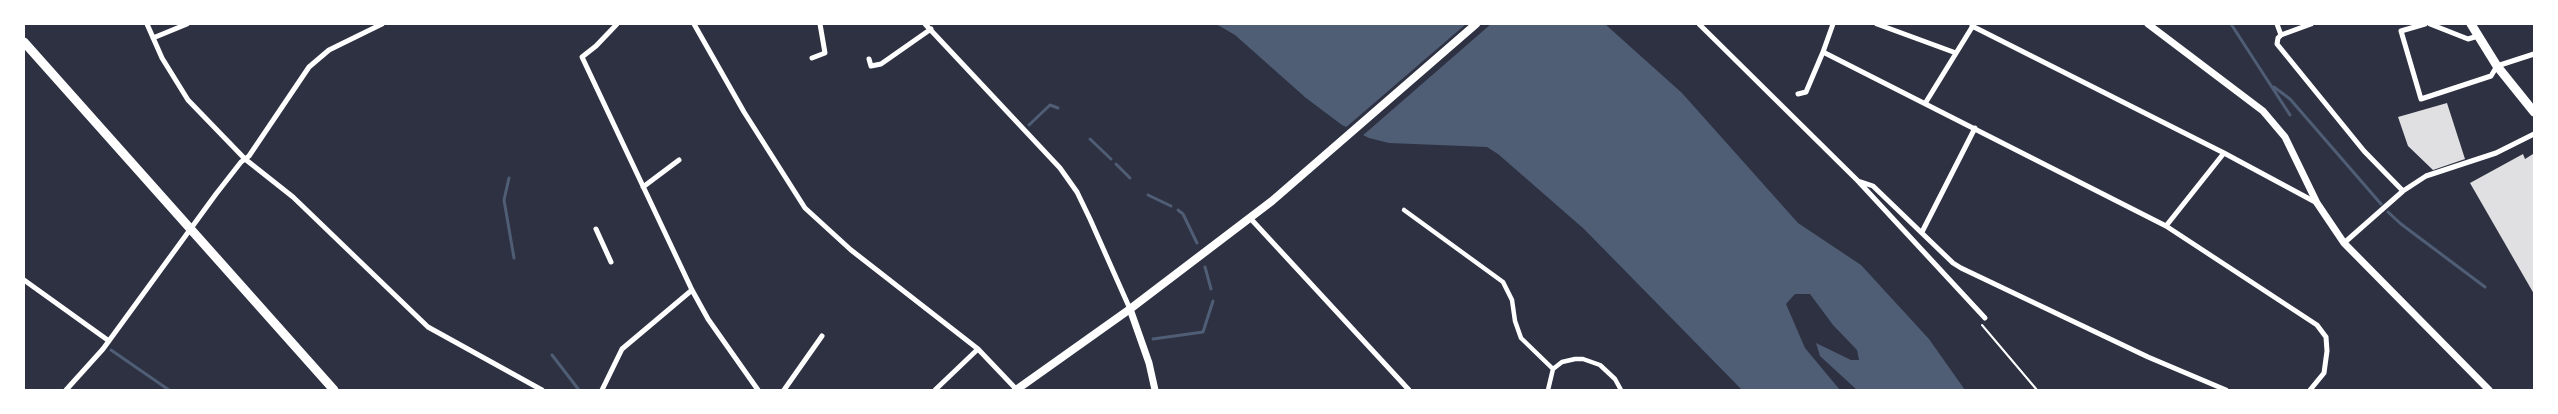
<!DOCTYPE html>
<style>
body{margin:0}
#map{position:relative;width:2558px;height:414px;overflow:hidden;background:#2d3142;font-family:"Golos Text",sans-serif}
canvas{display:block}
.frame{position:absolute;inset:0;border:25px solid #fff;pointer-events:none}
</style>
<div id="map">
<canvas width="2558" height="414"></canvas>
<div class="frame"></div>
</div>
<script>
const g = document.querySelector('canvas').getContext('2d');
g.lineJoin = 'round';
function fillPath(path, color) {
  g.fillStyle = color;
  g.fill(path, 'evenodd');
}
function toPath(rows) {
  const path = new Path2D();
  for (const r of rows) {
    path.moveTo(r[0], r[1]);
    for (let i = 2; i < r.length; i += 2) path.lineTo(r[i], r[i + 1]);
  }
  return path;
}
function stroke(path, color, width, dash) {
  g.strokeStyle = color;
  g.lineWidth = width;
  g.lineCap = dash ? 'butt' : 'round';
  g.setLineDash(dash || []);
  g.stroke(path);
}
fillPath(toPath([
 [1216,24,1605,24,1682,93,1798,223,1861,265,1929,339,1965,390,1857,390,1820,356,1816,343,1851,360,1859,360,1857,350,1833,325,1810,294,1795,294,1786,304,1805,348,1840,390,1742,390,1584,229,1498,154,1487,147,1389,143,1369,138,1342,125,1306,98,1235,35]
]), '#4f5d75');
fillPath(toPath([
 [1466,24,1491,24,1361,137,1344,129]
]), '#2d3142');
stroke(toPath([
 [2231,24,2290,115],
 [2274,87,2290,99,2381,204],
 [1029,125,1050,105,1058,108],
 [1090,139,1111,159],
 [1116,164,1130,178],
 [509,178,504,200,514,258],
 [1148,195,1171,206],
 [1178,210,1183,214,1197,243],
 [2388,212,2401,224,2485,287],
 [1205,267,1211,289],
 [1153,339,1203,332,1213,301],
 [111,350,169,390],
 [552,355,579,390]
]), '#4f5d75', 3);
fillPath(toPath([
 [2447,103,2465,159,2433,170,2408,146,2398,117],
 [2523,154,2525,159,2533,154,2534,156,2534,294,2470,183]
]), '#e0e0e3');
stroke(toPath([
 [1982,325,2037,390]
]), '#fff', 2);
stroke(toPath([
 [1404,210,1503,282,1512,300,1515,321,1521,338,1553,369],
 [1548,390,1553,369,1562,362,1575,359,1583,359,1600,365,1615,379,1621,390]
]), '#fff', 4.5);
stroke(toPath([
 [147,24,162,58,188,100,245,159,293,197,428,327,542,390],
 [617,24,596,46,582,57,692,290,708,319,758,390],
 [694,24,744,112,805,208,851,250,978,349,1017,390],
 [925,24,1060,168,1077,192,1090,219,1130,309],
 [1699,24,1858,181,1985,318],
 [1833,24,1823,52,2166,226,2317,325,2326,337,2327,351,2324,373,2310,390],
 [1877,24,1956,53],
 [2277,24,2281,35],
 [2311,24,2281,35,2278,38,2277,44,2364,151,2403,191],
 [2425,24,2401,31,2421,99,2491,76,2497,66,2534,54],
 [2430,24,2468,39,2478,36],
 [1972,26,2224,153,2317,203],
 [153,38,187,24],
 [812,58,825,53,820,24],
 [869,59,871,66,881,64,931,29],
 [1798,94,1806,92,1823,52],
 [1926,102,1974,24],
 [1858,181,1873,186,1953,263,1961,268,2148,357,2226,390],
 [643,187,679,160],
 [1250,218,1409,390],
 [2166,226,2224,153],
 [596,229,611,262],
 [1922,232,1975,128],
 [2344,243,2403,191,2426,176,2496,153,2534,134],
 [24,280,109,341],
 [66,390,103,349,216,194,241,162,249,156,309,67,329,50,382,24],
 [602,390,622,349,692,290],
 [784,390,822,336],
 [935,390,978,349]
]), '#fff', 5);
stroke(toPath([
 [2148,24,2263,111,2285,137,2317,203,2344,243,2489,390],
 [1130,309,1149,363,1155,390]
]), '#fff', 7);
stroke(toPath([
 [1016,390,1130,309,1272,201,1476,24]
]), '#fff', 8);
stroke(toPath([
 [2471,24,2497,66,2534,112]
]), '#fff', 9);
stroke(toPath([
 [24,42,334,390]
]), '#fff', 9);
</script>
